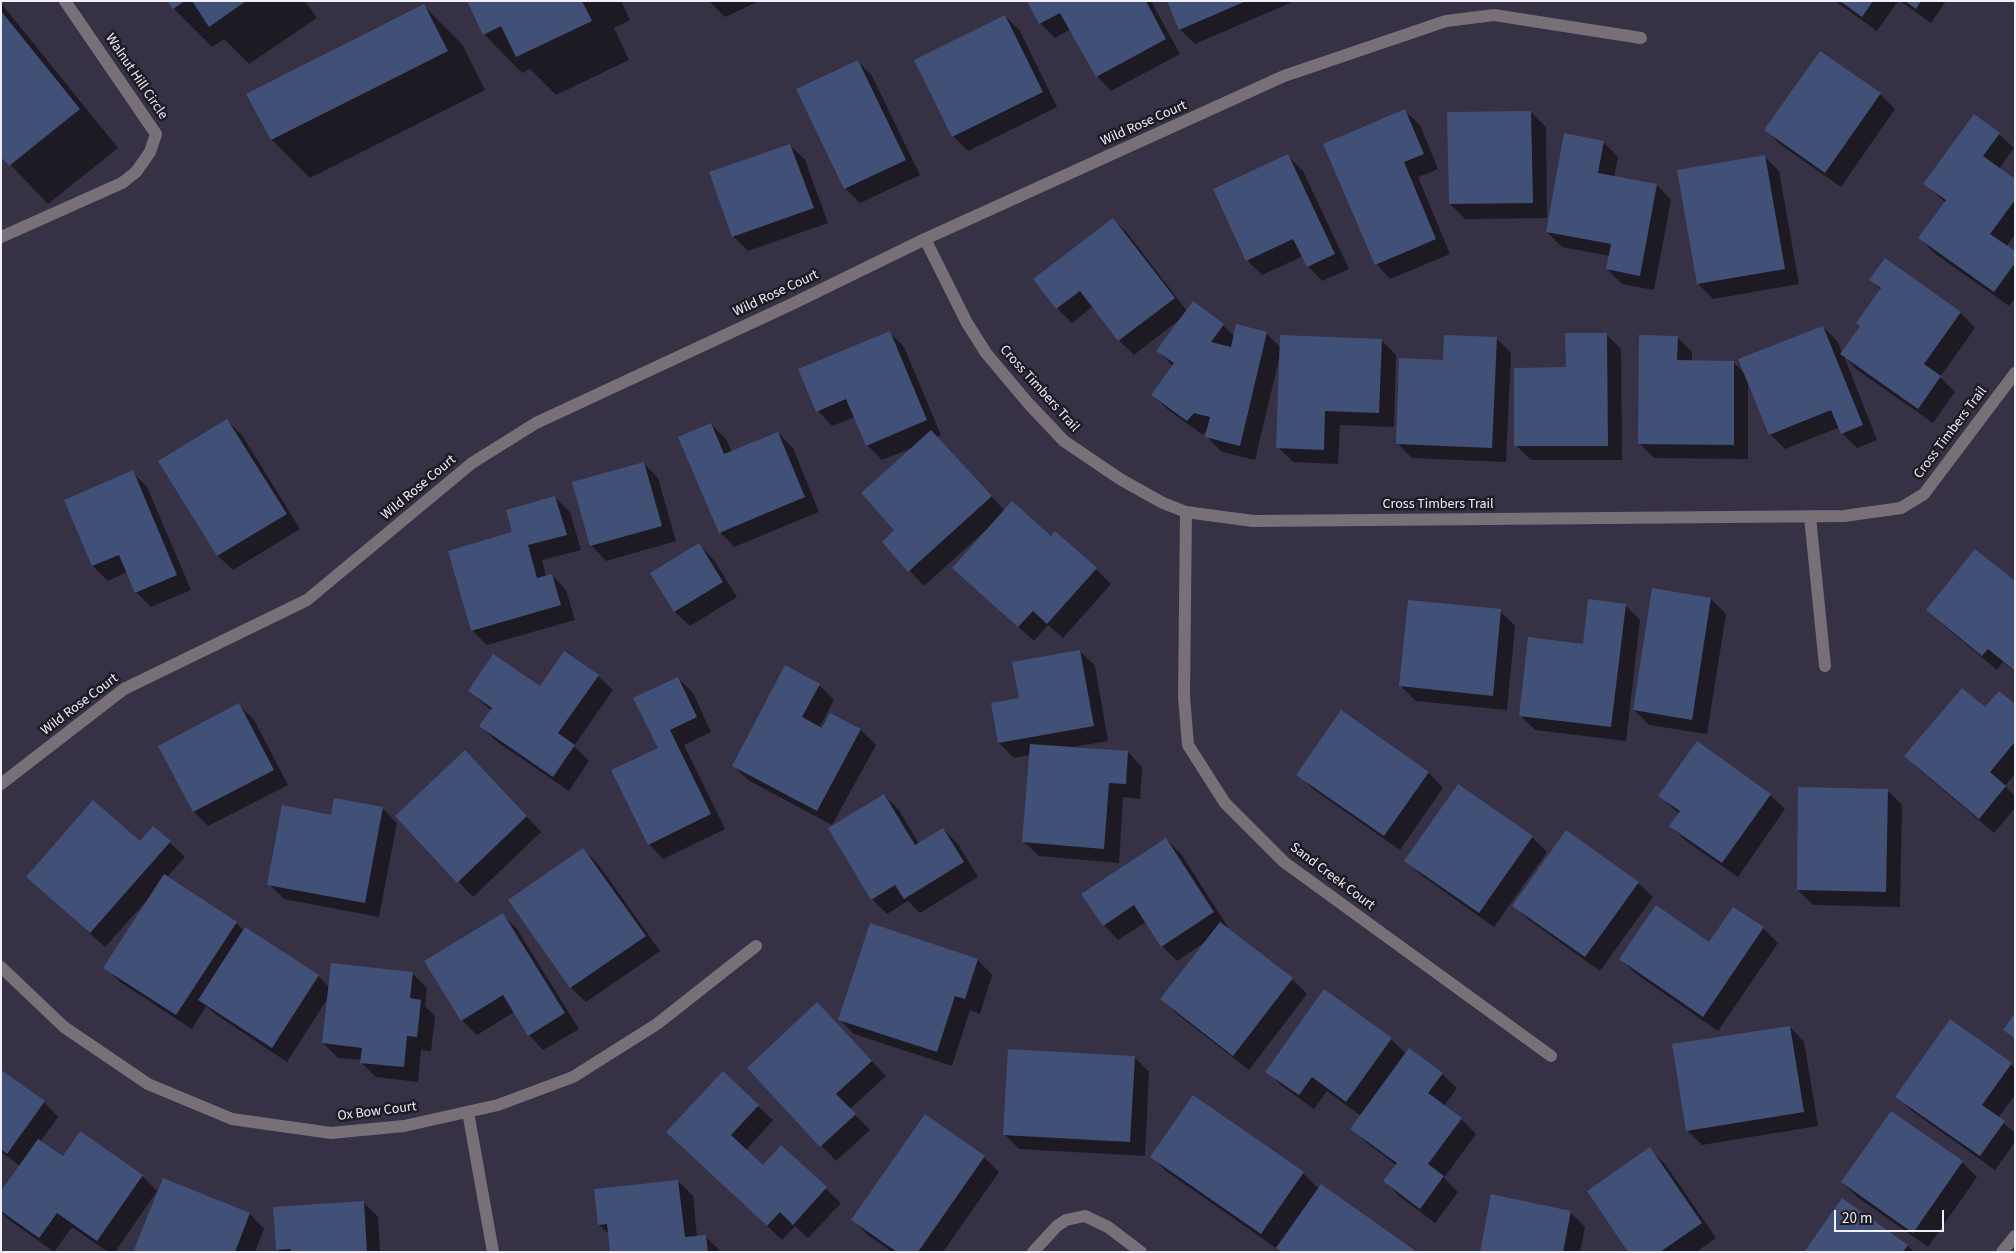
<!DOCTYPE html>
<style>
body{margin:0}
#map{position:relative;width:2016px;height:1253px;overflow:hidden;background:#373145;font-family:"Source Sans 3",sans-serif}
canvas{display:block}
.frame{position:absolute;inset:0;border:2px solid #f2eefb;pointer-events:none}
.scale{position:absolute;left:1834px;top:1210px;width:110px;height:22px;box-sizing:border-box;border:2px solid #f2eefb;border-top:0;padding-left:6px;font-size:15px;line-height:18px;white-space:nowrap;color:#f2eefb;-webkit-text-stroke:4px #1d1b24;paint-order:stroke}
</style>
<div id="map">
<canvas width="2016" height="1253"></canvas>
<div class="frame"></div>
<div class="scale">20 m</div>
</div>
<script>
const g = document.querySelector('canvas').getContext('2d');
g.lineJoin = 'round';
function fillPath(path, color) {
  g.fillStyle = color;
  g.fill(path, 'evenodd');
}
function toPath(rows) {
  const path = new Path2D();
  for (const r of rows) {
    path.moveTo(r[0], r[1]);
    for (let i = 2; i < r.length; i += 2) path.lineTo(r[i], r[i + 1]);
  }
  return path;
}
function stroke(path, color, width, dash) {
  g.strokeStyle = color;
  g.lineWidth = width;
  g.lineCap = dash ? 'butt' : 'round';
  g.setLineDash(dash || []);
  g.stroke(path);
}
function label(font, color, halo, rows, align = 'center') {
  g.font = font + ' "Source Sans 3",sans-serif';
  g.lineWidth = 5;
  g.setLineDash([]);
  g.textBaseline = 'middle';
  g.strokeStyle = halo;
  g.fillStyle = color;
  for (const [text, x, y, turn = 0] of rows) {
    g.save();
    g.translate(x, y);
    g.rotate((+turn || 0) * Math.PI / 180);
    g.textAlign = isNaN(turn) ? turn : align;
    if (halo) g.strokeText(text, 0, 0);
    g.fillText(text, 0, 0);
    g.restore();
  }
}
fillPath(toPath([
 [169,1,305,1,317,18,249,64,224,39,212,47,174,9],
 [468,1,621,1,630,20,614,28,629,60,556,95,530,69,522,73,484,34],
 [709,1,759,1,725,17],
 [1028,1,1151,1,1180,54,1111,91,1097,76,1071,29,1055,38,1040,23],
 [1168,1,1289,1,1290,3,1195,44,1180,29],
 [1835,1,1898,1,1877,31],
 [1900,1,1946,1,1931,23],
 [1,3,118,148,48,204,1,155],
 [423,5,462,44,485,90,310,178,272,140,248,94],
 [1005,16,1020,31,1057,107,968,151,953,136],
 [1820,52,1880,94,1895,109,1841,187,1781,145,1766,130],
 [858,61,872,76,920,175,860,203,845,188,798,90],
 [1405,111,1420,125,1438,169,1418,177,1450,254,1390,279,1376,264],
 [1531,112,1546,127,1547,218,1465,219,1450,204],
 [1999,134,2014,148,1999,169,2015,181,2015,235,2006,247,2015,253,2015,298,2009,306,1934,253,1920,238,1946,203,1925,184],
 [1603,142,1618,157,1614,177,1657,185,1671,200,1654,290,1622,284,1607,269,1610,256,1562,247,1547,232],
 [790,145,805,160,828,223,748,251,733,236],
 [1288,156,1303,171,1349,269,1322,281,1308,266,1303,256,1262,275,1247,260],
 [1764,156,1779,171,1799,284,1713,299,1698,284],
 [1113,219,1128,234,1187,311,1193,303,1223,325,1234,336,1266,333,1281,348,1381,340,1396,355,1394,427,1340,425,1338,464,1293,462,1278,447,1280,355,1255,460,1222,452,1207,437,1209,426,1203,435,1167,409,1152,394,1173,366,1158,351,1179,320,1134,355,1119,340,1093,306,1072,323,1057,308],
 [1885,259,1961,313,1975,328,1940,377,1955,392,1933,423,1856,369,1844,356,1877,440,1857,448,1842,433,1840,427,1785,449,1770,434,1748,382,1748,459,1654,458,1639,443,1677,337,1692,352,1692,362,1733,362,1745,374,1823,327,1838,342,1842,353,1861,327,1881,290,1870,280],
 [889,332,904,347,941,435,937,437,1005,511,1051,537,1096,569,1111,584,1063,638,1048,625,1034,641,954,568,988,531,986,530,924,586,883,542,896,530,914,447,882,460,867,445,855,417,832,426,818,411],
 [1606,334,1621,349,1622,460,1531,460,1516,445,1567,369],
 [1496,338,1511,353,1506,462,1412,458,1397,443,1444,361],
 [227,421,242,435,300,529,233,570,218,556,160,462],
 [711,424,726,439,732,453,778,433,793,448,819,512,734,547,720,532],
 [644,463,658,478,676,541,606,561,592,546,574,483],
 [132,472,147,487,191,590,151,607,136,592,127,572,108,581,93,566,65,501],
 [555,497,570,512,581,550,542,560,546,576,552,575,566,590,575,620,487,645,472,630,514,533],
 [699,545,714,560,737,597,690,626,675,612,652,573],
 [2015,583,2015,672,2003,662,1997,670,1942,624,1927,610],
 [1711,599,1726,614,1707,734,1649,725,1634,710],
 [1625,605,1640,620,1626,741,1535,730,1520,715,1584,646],
 [1500,611,1515,626,1507,710,1416,701,1401,686],
 [1080,651,1095,666,1108,741,1072,747,1128,752,1142,767,1140,799,1123,797,1119,863,1039,856,1024,842,1030,755,1014,758,999,743,1020,699],
 [598,676,613,690,574,746,589,761,569,791,496,741,481,726,492,711,469,691,540,687],
 [678,678,693,693,711,732,684,745,725,829,663,859,649,844,659,748],
 [819,685,834,700,819,728,822,729,830,714,861,730,876,745,832,825,748,780,733,765],
 [239,705,254,720,288,785,208,826,194,812],
 [2015,706,2015,774,2005,786,2015,796,2015,808,1994,833,1921,771,1906,756,1985,709],
 [1342,712,1429,773,1443,788,1400,850,1313,789,1298,774],
 [480,766,541,832,473,897,396,816],
 [1887,790,1902,805,1900,907,1813,905,1798,890],
 [884,795,899,810,919,844,943,829,958,844,978,877,920,913,908,901,887,914,872,899],
 [1770,795,1785,809,1738,877,1686,841,1671,826,1679,814,1660,796],
 [382,808,397,823,379,917,284,899,269,884,332,816],
 [153,827,185,857,167,877,236,923,244,931,318,976,329,987,412,973,427,988,425,1006,435,1016,431,1051,421,1050,418,1082,376,1077,361,1062,362,1060,338,1058,323,1043,328,998,287,1062,215,1014,206,1006,192,1029,120,982,105,967,148,899,105,947,27,877,140,843],
 [1532,837,1547,852,1494,927,1421,875,1406,860],
 [1166,839,1181,854,1228,927,1227,928,1292,979,1307,994,1249,1070,1177,1014,1162,999,1205,942,1177,961,1162,946,1146,922,1118,940,1104,925],
 [583,850,598,864,660,951,586,1002,571,988,510,901],
 [1638,883,1653,897,1600,971,1529,920,1514,905],
 [1734,908,1763,928,1778,943,1718,1031,1635,973,1620,958,1709,943],
 [502,914,517,929,579,1029,543,1050,529,1035,514,1012,477,1035,462,1020],
 [978,960,992,975,980,1014,970,1010,952,1066,854,1034,840,1020],
 [1324,991,1391,1039,1406,1054,1442,1074,1457,1088,1444,1106,1461,1119,1476,1134,1444,1178,1458,1192,1435,1223,1399,1196,1385,1181,1396,1165,1367,1143,1352,1129,1361,1116,1327,1091,1314,1109,1282,1086,1267,1071],
 [832,1019,886,1076,850,1109,870,1130,836,1161,748,1068],
 [1790,1027,1804,1042,1818,1126,1702,1145,1687,1130],
 [1134,1057,1149,1072,1145,1156,1019,1149,1004,1134],
 [2011,1064,2015,1068,2015,1095,1998,1118,2015,1133,2015,1142,1995,1170,1912,1111,1897,1097],
 [1,1071,44,1102,58,1117,40,1142,63,1158,80,1133,142,1176,157,1191,115,1252,108,1252,72,1227,54,1252,8,1219,1,1212,1,1193,20,1166,1,1152],
 [723,1073,773,1120,746,1150,763,1167,781,1147,841,1203,808,1238,795,1226,782,1240,683,1147],
 [1194,1096,1303,1173,1319,1189,1276,1248,1166,1171,1152,1156],
 [1891,1112,1962,1162,1977,1177,1928,1247,1857,1197,1842,1182],
 [926,1116,984,1157,999,1172,943,1252,892,1252,868,1235,853,1220],
 [1650,1149,1665,1164,1716,1238,1696,1252,1630,1252],
 [164,1179,250,1214,264,1229,255,1252,134,1252],
 [678,1181,693,1196,697,1237,706,1237,721,1252,611,1252,610,1235,599,1225],
 [363,1202,378,1217,380,1252,280,1252,277,1249],
 [1570,1212,1585,1227,1580,1252,1481,1252],
 [1907,1245,1914,1252,1805,1252]
]), '#0007');
fillPath(toPath([
 [167,1,185,1,173,9],
 [192,1,246,1,209,27],
 [467,1,582,1,592,21,516,57,501,26,483,35],
 [1027,1,1146,1,1166,39,1096,77,1060,13,1039,24],
 [1167,1,1246,1,1179,30],
 [1840,1,1873,1,1862,17],
 [1905,1,1921,1,1916,9],
 [424,4,448,51,271,140,246,94],
 [1,11,80,109,9,166,1,157],
 [1005,15,1043,92,952,137,914,60],
 [1820,51,1881,93,1825,173,1764,130],
 [858,60,906,160,844,189,796,89],
 [1405,109,1424,154,1404,162,1436,239,1375,265,1323,144],
 [1531,111,1533,203,1449,204,1447,112],
 [1974,114,2000,133,1983,156,2015,179,2015,200,1990,234,2015,251,2015,263,1994,292,1918,238,1946,200,1923,184],
 [1564,133,1604,141,1598,173,1657,184,1640,276,1606,269,1611,244,1546,232],
 [790,144,814,208,732,237,709,172],
 [1288,154,1335,254,1307,267,1293,239,1246,261,1213,189],
 [1765,155,1785,269,1697,284,1677,170],
 [1113,218,1175,298,1118,341,1080,291,1056,309,1033,279],
 [1885,258,1961,312,1924,364,1941,376,1918,409,1840,354,1860,326,1856,323,1881,288,1869,280],
 [1193,301,1224,324,1211,342,1231,347,1236,324,1267,332,1240,446,1205,437,1210,417,1194,413,1187,421,1151,395,1174,363,1156,351],
 [1823,326,1863,425,1841,434,1831,410,1769,435,1738,359],
 [890,331,927,420,866,446,846,399,816,412,798,369],
 [1565,333,1607,333,1608,446,1514,446,1514,368,1566,367],
 [1280,335,1382,339,1379,413,1325,411,1324,450,1276,448],
 [1444,335,1497,337,1492,448,1396,444,1399,358,1443,360],
 [1639,335,1678,336,1677,360,1734,361,1734,445,1638,444],
 [227,419,287,514,217,556,158,461],
 [711,423,724,454,778,432,805,497,719,533,678,437],
 [931,430,992,496,908,572,882,542,894,530,861,493],
 [644,462,662,526,590,546,572,482],
 [133,470,177,575,135,593,119,555,92,566,64,500],
 [555,496,567,535,528,545,537,578,552,574,561,605,471,631,448,551,512,532,506,510],
 [1012,501,1051,536,1055,531,1097,568,1047,624,1033,611,1018,627,952,568],
 [699,543,723,582,674,612,650,573],
 [1975,549,2015,581,2015,671,1988,649,1982,656,1926,610],
 [1652,588,1711,598,1692,720,1633,710],
 [1588,599,1626,604,1611,727,1519,716,1528,637,1583,644],
 [1408,600,1501,609,1493,696,1399,686],
 [1080,650,1094,726,998,743,991,703,1019,698,1012,662],
 [564,651,599,675,558,733,575,745,553,777,479,726,492,708,468,691,493,654,540,686],
 [785,665,820,684,802,717,822,728,830,713,861,729,817,811,732,766],
 [678,677,697,717,670,730,711,814,648,845,611,770,658,748,633,698],
 [1962,688,1985,707,1999,691,2015,704,2015,744,2014,743,1990,772,2006,786,1979,819,1904,756],
 [239,703,274,770,193,812,158,746],
 [1341,710,1429,772,1384,836,1296,775],
 [1697,741,1771,794,1722,863,1669,826,1680,811,1658,796],
 [1030,744,1128,751,1126,784,1109,783,1104,849,1022,842],
 [465,750,527,816,457,883,395,816],
 [1458,784,1533,836,1479,913,1404,861],
 [1798,787,1888,789,1886,892,1797,890],
 [884,794,915,845,943,828,964,862,904,899,895,885,871,900,828,828],
 [334,798,383,807,365,903,267,885,282,805,331,815],
 [93,800,140,841,153,826,171,841,90,933,26,877],
 [1566,830,1639,882,1585,957,1512,906],
 [1166,838,1214,912,1161,947,1134,905,1103,926,1081,894],
 [583,848,646,936,570,988,508,900],
 [164,874,237,922,176,1015,103,968],
 [1656,905,1709,942,1733,907,1764,927,1703,1017,1619,959],
 [503,913,565,1013,528,1036,503,995,461,1021,424,961],
 [1220,922,1293,978,1233,1056,1160,999],
 [870,923,978,959,965,999,955,996,937,1052,838,1020],
 [245,927,319,975,272,1048,198,1000],
 [331,963,413,972,410,998,421,1000,417,1037,407,1036,404,1067,360,1063,362,1048,322,1043],
 [1324,989,1392,1038,1346,1102,1312,1077,1299,1095,1265,1072],
 [817,1002,872,1061,836,1094,856,1114,820,1147,747,1068],
 [2015,1013,2015,1038,2003,1030],
 [1950,1019,2012,1063,1982,1105,2005,1121,1980,1156,1895,1097],
 [1790,1026,1804,1112,1686,1131,1672,1044],
 [1409,1048,1443,1073,1428,1093,1462,1118,1428,1164,1444,1176,1420,1209,1383,1181,1397,1163,1350,1129],
 [1008,1049,1135,1056,1130,1142,1003,1135],
 [1,1070,45,1101,7,1154,1,1149],
 [723,1071,759,1105,731,1135,763,1165,781,1145,827,1187,793,1225,780,1212,767,1226,666,1132],
 [1193,1095,1304,1172,1261,1234,1150,1157],
 [1891,1111,1963,1161,1913,1233,1841,1182],
 [925,1114,985,1156,918,1252,897,1252,851,1220],
 [80,1131,143,1175,97,1241,57,1213,39,1238,1,1211,1,1191,38,1139,63,1156],
 [1650,1147,1702,1223,1660,1252,1628,1252,1587,1191],
 [163,1178,250,1213,235,1252,133,1252],
 [678,1180,685,1237,706,1235,708,1252,610,1252,607,1224,598,1225,594,1189],
 [1321,1184,1417,1252,1282,1252,1276,1248],
 [1491,1194,1571,1211,1563,1252,1480,1252],
 [1842,1198,1908,1245,1903,1252,1804,1252],
 [364,1201,367,1252,291,1252,291,1249,276,1250,273,1207]
]), '#415077');
stroke(toPath([
 [1,237,122,183,136,172,150,152,156,134,65,1],
 [925,239,967,323,986,353,1028,403,1064,441,1120,479,1163,503,1186,512,1253,521,1844,516,1901,508,1924,494,2015,373],
 [1186,512,1184,697,1188,745,1225,803,1284,862,1551,1056],
 [1810,517,1825,666],
 [1,784,124,689,307,600,472,463,536,423,792,304,925,239,1284,76,1446,21,1494,15,1641,38],
 [1,967,64,1027,148,1084,232,1119,331,1133,404,1126,498,1105,573,1077,657,1024,756,946],
 [468,1112,493,1252],
 [1033,1252,1057,1226,1066,1220,1085,1216,1108,1227,1141,1252],
 [2002,1252,2015,1236]
]), '#786f77', 12);
label('14px', '#f2eefb', '#1d1b24', [
 ["Walnut Hill Circle",136,77,56],
 ["Wild Rose Court",1144,124,-24],
 ["Wild Rose Court",776,294,-25],
 ["Cross Timbers Trail",1039,389,48],
 ["Cross Timbers Trail",1951,433,-53],
 ["Wild Rose Court",419,488,-40],
 ["Cross Timbers Trail",1438,505],
 ["Wild Rose Court",80,705,-37],
 ["Sand Creek Court",1332,877,37],
 ["Ox Bow Court",377,1112,-7]
]);
</script>
